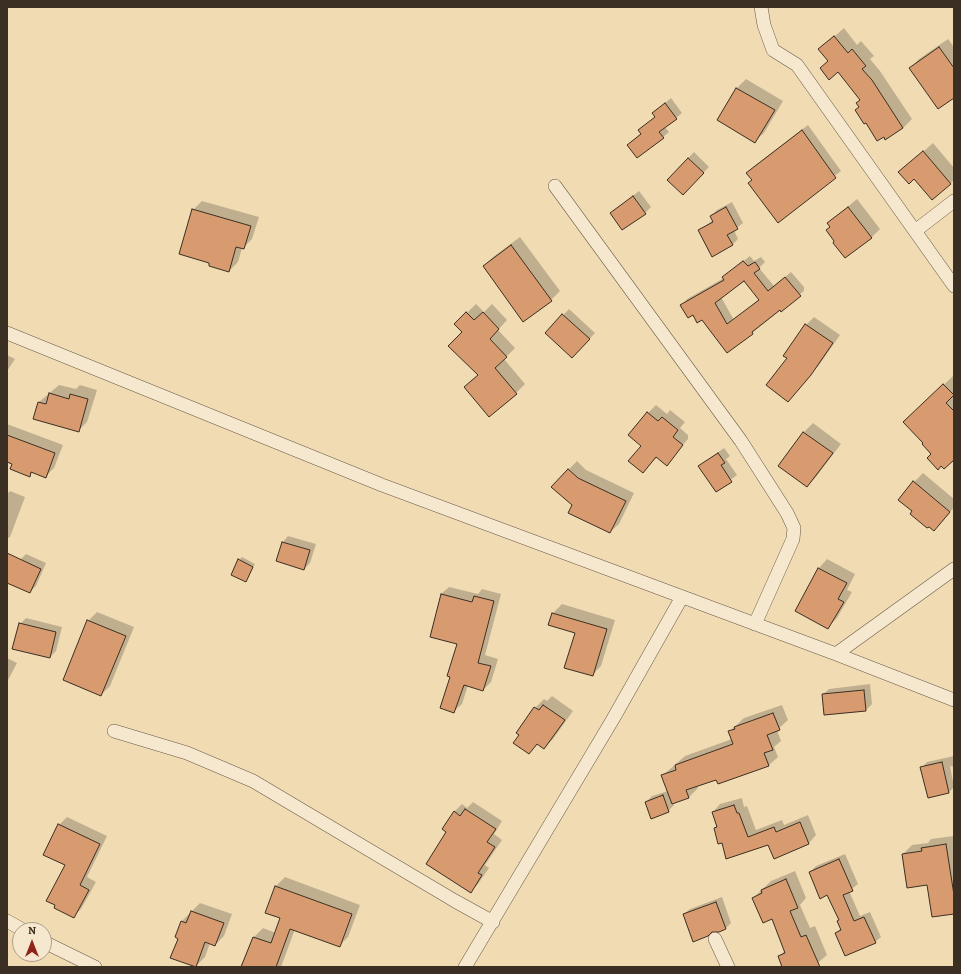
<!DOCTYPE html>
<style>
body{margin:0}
#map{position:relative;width:961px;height:974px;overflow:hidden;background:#f1dbb3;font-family:Alegreya,serif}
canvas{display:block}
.frame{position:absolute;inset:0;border:8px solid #3b2e22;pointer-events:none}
.north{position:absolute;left:12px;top:922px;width:40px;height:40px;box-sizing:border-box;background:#f6e8ce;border:1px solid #ab9e89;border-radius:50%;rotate:0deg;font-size:11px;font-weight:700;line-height:16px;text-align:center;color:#3b2e22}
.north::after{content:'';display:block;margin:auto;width:14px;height:18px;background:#8f2418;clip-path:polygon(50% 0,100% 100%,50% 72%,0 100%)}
</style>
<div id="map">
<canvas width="961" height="974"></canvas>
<div class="frame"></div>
<div class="north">N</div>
</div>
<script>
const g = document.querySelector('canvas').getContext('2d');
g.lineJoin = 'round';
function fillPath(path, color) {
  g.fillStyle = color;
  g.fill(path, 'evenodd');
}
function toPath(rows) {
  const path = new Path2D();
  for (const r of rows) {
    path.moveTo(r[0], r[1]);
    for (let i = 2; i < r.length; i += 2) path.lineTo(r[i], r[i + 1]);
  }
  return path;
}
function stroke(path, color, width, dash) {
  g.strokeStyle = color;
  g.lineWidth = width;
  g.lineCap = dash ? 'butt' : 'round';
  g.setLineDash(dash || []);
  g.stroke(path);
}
fillPath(toPath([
 [844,28,857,45,861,41,874,56,870,59,880,71,912,119,903,128,886,139,884,136,878,140,856,110,860,106,861,99,820,49],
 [948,39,954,47,954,97,910,68,919,59],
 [746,79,783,101,764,133,755,141,718,120,737,88],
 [671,98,682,113,665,127,669,132,663,137,628,145,641,133,639,130,656,116,653,113],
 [808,125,841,171,778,221,752,180,753,167],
 [933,143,954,168,954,180,932,199,914,178,900,172],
 [694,152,709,167,683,194,668,179],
 [639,191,651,207,645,213,611,213],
 [857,199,880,229,871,238,836,241,828,223],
 [202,201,259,217,252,239,243,248,242,248,238,262,229,271,193,210],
 [732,202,743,223,734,230,738,239,733,244,699,231,713,220,711,216,717,210],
 [520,237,560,291,551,300,484,266,493,257],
 [750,256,754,261,761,257,765,262,759,268,774,286,791,272,804,287,804,291,752,333,702,319,682,305,687,299,724,278,730,271],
 [744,279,759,299,734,320,721,297],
 [476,304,484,312,492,304,507,320,498,330,515,348,504,359,525,384,516,393,465,387,478,375,463,332,455,324],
 [569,309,595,333,578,351,546,333],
 [814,317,840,335,819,365,788,400,806,325],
 [7,355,15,359,7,371],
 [953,376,954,377,954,458,932,454,924,443,913,414],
 [59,385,76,389,80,385,97,390,87,422,78,431,34,418,39,402],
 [656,405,667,414,670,410,685,422,680,428,688,435,688,439,666,465,657,457,643,472,648,413],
 [813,423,841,444,816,477,807,486,779,466,804,432],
 [7,424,63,445,54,468,46,476,33,472,29,476,14,464,7,461],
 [724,448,730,456,726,459,737,475,716,491,699,466],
 [577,461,586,470,634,493,619,524,610,532,573,505,568,470],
 [923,473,954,499,954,507,943,521,914,511,914,482],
 [10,491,25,497,10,537,7,539,7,494],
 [288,536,316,544,310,563,304,569,283,542],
 [26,554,46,563,36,586,30,592,20,560],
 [242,557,255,564,245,581,239,560],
 [827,559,855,574,847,590,852,592,837,618,828,627,796,611,819,568],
 [449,587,478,594,482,589,501,594,485,655,498,659,491,682,483,690,468,685,462,704,454,711,451,676,458,643,441,594],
 [562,604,615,620,601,666,592,675,576,633,550,625,553,613],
 [97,612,134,627,110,686,101,695,88,621],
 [26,618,62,627,56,651,50,657,20,624],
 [7,658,17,663,7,682],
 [870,684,872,704,866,710,823,694,829,689],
 [552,696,573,711,553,739,544,748,538,744,529,753,520,735,535,708,544,699,547,701],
 [782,705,788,720,777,730,781,741,774,747,778,757,769,765,717,778,697,785,698,788,689,797,673,803,674,805,668,811,646,802,652,796,668,791,662,776,685,756,732,739,730,731,744,718],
 [954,756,954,767,950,766,954,787,949,792,921,768,927,762],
 [742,798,744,807,747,806,756,830,782,820,784,825,808,815,816,835,809,843,774,857,768,844,722,842,715,828,717,826,713,812,720,804],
 [473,802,502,821,494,834,502,840,485,865,489,868,478,884,471,891,448,832,454,812,462,804,467,808],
 [67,817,107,836,87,877,96,882,81,909,73,917,59,825],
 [954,836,954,913,903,854,912,845,928,843,931,839],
 [845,854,858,884,849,891,860,916,870,912,881,937,875,942,836,933,841,928,840,920,828,894,810,872,816,866],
 [795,871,806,898,800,905,810,928,815,926,827,955,813,967,783,967,779,957,785,950,772,918,753,898,771,881],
 [285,877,360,905,348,937,339,946,295,929,281,967,240,967,254,937,263,928,276,933,282,918,267,912,276,886],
 [722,897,731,923,726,928,684,914,690,909],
 [200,903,232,914,224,936,215,945,210,943,205,957,196,966,179,938,182,921]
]), '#0003');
const building = toPath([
 [834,36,848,53,852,49,866,66,862,69,872,80,903,128,885,140,884,137,877,141,866,123,864,124,855,110,859,107,856,103,860,100,838,72,829,80,820,68,828,61,818,49,834,36],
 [939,47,954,68,954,98,938,109,909,68,939,47],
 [736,88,775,110,755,143,717,120,736,88],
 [665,103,677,119,659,132,664,138,637,158,627,145,641,134,638,130,655,117,652,113,665,103],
 [802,130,836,178,778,223,748,183,752,180,746,173,802,130],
 [923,151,951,184,932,200,914,179,909,184,898,172,923,151],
 [688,158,704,173,683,195,667,180,688,158],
 [633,196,646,214,622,230,610,213,633,196],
 [726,207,738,229,727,235,733,245,712,257,698,230,713,222,710,216,726,207],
 [848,207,872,238,845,258,833,243,834,241,826,230,830,227,827,223,848,207],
 [192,209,251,226,244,249,236,247,229,272,209,266,209,263,179,254,192,209],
 [511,245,552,301,523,322,483,266,511,245],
 [743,261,748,266,755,262,760,269,754,273,768,291,785,277,801,296,781,312,780,310,752,332,753,334,727,353,702,320,697,323,693,315,688,318,680,305,724,280,722,277,743,261],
 [744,281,759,300,727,324,715,303,744,281],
 [466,312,474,320,483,312,499,329,490,339,507,357,495,368,517,394,489,417,464,387,478,375,448,346,462,332,454,324,466,312],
 [562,314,590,339,572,358,545,333,562,314],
 [805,324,833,343,811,375,788,402,766,385,787,358,783,356,805,324],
 [943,384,954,395,946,403,954,411,954,460,944,469,941,466,938,470,927,458,931,454,922,444,923,443,903,422,943,384],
 [49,393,69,399,70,394,88,399,79,432,33,419,38,402,46,404,49,393],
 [647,412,658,421,662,417,678,430,673,437,683,445,667,466,656,457,643,473,628,461,641,446,628,435,647,412],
 [803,432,833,453,807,487,778,466,803,432],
 [7,435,55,453,46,478,31,472,30,477,10,469,12,464,7,462,7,435],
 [718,453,725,463,721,465,732,482,716,492,698,466,718,453],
 [568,469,578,478,626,501,610,533,568,513,572,505,551,487,568,469],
 [913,481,950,512,934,531,929,527,927,528,910,514,912,511,898,500,913,481],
 [282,542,310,550,304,570,276,561,282,542],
 [7,553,41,569,30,593,7,583,7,553],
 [238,559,253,567,246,582,231,575,238,559],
 [818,568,847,583,838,599,844,602,828,629,795,611,818,568],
 [441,594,472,602,474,596,494,601,478,663,491,666,483,691,464,685,454,713,440,708,450,677,447,676,457,644,430,637,441,594],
 [552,613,607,629,593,676,564,668,575,633,548,625,552,613],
 [87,620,126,636,101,696,63,680,87,620],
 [19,623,56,632,50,658,12,649,19,623],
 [864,690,866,711,824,715,822,694,864,690],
 [543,705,565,720,544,749,537,744,529,754,513,743,519,735,516,733,534,707,539,710,543,705],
 [773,713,780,730,767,735,773,750,764,753,769,766,718,784,716,780,686,790,689,798,672,804,661,775,676,770,675,765,733,744,728,731,735,729,734,727,773,713],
 [942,762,949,793,928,798,920,767,942,762],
 [663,795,669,812,651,819,645,802,663,795],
 [734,805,737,813,739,813,748,837,774,827,776,832,800,822,809,844,774,859,768,845,726,859,722,843,718,844,714,828,717,827,712,812,734,805],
 [465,809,496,829,487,842,495,847,478,873,482,875,471,893,426,864,446,832,442,829,454,811,460,816,465,809],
 [58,824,100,844,80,885,89,890,74,918,54,908,55,905,46,901,65,865,43,855,58,824],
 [946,844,954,895,954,914,932,917,927,885,907,888,902,854,922,851,921,848,946,844],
 [839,859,853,891,843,895,854,921,864,917,876,943,845,956,835,933,841,930,837,921,839,920,827,895,820,899,809,872,839,859],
 [786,879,798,908,790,911,801,937,806,935,820,967,782,967,778,956,785,953,772,919,763,923,752,898,762,893,761,890,786,879],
 [275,886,352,914,340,947,290,929,276,967,241,967,253,937,271,943,280,918,265,913,275,886],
 [716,902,726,929,719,932,712,932,708,936,693,942,683,914,716,902],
 [191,911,224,923,215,946,205,942,196,967,170,958,178,939,175,937,181,921,186,923,191,911]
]);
fillPath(building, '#d79b6f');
stroke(building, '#3b2e22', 1);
const street = toPath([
 [761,7,764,25,773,50,797,65,954,286],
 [555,186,741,441,787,513,794,528,793,539,755,624],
 [915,231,954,201],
 [7,333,382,485,836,654,954,700],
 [836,654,954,569],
 [114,731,187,753,253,781,455,901,493,922],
 [7,921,23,930],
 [715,939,728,967],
 [44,942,95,967],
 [465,967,613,719,682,597]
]);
stroke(street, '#685946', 14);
stroke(street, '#f6e8ce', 13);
</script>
